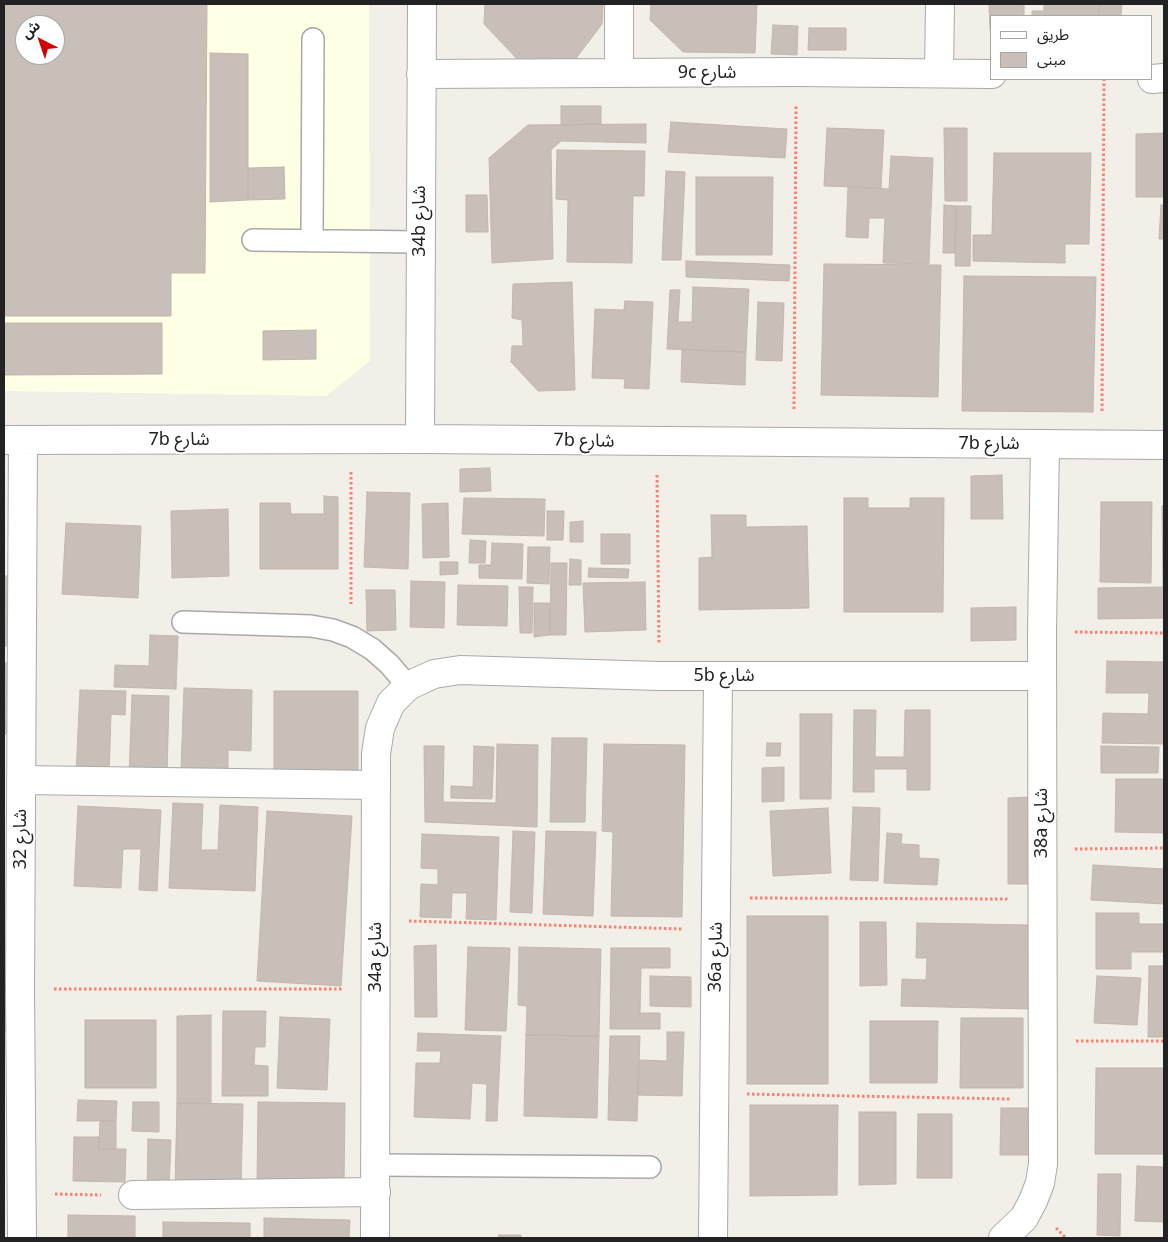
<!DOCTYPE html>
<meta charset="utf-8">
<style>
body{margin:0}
#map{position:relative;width:1168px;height:1242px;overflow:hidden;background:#f2efe9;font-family:"Noto Sans","Noto Sans Arabic",sans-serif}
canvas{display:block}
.frame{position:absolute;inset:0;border:5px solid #222;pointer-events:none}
.legend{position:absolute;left:990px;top:15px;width:162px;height:65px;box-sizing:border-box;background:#fff;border:1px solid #a7a7a7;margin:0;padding:6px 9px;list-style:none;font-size:15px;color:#222}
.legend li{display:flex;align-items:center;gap:10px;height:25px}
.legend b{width:25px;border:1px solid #a7a7a7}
.north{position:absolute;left:15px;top:15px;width:50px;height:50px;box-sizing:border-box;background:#fff;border:1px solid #a7a7a7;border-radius:50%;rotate:319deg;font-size:14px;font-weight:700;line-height:20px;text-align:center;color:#222}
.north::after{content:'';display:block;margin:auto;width:18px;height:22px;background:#d40000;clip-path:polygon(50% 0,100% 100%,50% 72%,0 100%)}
</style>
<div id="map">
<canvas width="1168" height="1242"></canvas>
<div class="frame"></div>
<ul class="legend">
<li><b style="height:6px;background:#fff"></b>طريق</li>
<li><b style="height:14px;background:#c7bfb8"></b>مبنى</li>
</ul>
<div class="north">ش</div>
</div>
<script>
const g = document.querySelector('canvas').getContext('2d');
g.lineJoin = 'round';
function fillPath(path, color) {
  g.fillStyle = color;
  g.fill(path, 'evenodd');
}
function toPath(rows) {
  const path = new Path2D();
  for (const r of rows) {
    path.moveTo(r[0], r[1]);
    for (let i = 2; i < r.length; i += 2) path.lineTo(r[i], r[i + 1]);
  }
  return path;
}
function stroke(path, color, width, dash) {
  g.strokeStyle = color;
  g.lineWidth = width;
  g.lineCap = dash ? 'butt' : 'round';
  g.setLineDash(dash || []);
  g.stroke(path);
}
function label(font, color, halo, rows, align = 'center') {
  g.font = font + ' "Noto Sans","Noto Sans Arabic",sans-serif';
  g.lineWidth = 4;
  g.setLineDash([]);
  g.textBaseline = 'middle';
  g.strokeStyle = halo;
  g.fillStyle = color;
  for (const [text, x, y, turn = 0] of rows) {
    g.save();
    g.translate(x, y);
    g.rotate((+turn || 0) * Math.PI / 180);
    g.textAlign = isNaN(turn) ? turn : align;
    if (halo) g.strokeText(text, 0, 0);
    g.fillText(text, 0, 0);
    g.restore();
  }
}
fillPath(toPath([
 [4,4,369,4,370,361,326,396,4,391],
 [25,25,55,25,55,55,25,55]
]), '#ffffe5');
const building = toPath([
 [4,4,207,4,205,273,171,273,171,316,4,316,4,4],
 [25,25,55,25,55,55,25,55,25,25],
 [485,4,603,4,602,24,574,61,519,61,484,24,485,4],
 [651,4,757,4,755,53,683,52,650,20,651,4],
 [989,4,1024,4,1024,16,992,16,992,31,990,31,989,4],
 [1044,4,1099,4,1099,16,1032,16,1032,11,1044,11,1044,4],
 [1099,4,1122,4,1121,16,1099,16,1099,4],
 [773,25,798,26,797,55,771,54,773,25],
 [809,28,846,28,846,50,808,50,809,28],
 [210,53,248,54,248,200,210,202,210,53],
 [561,106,601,106,601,124,561,125,561,106],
 [671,122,787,129,785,158,668,152,671,122],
 [646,124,646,143,561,141,551,150,553,259,492,263,489,158,528,125,646,124],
 [827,128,884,130,881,188,824,186,827,128],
 [944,128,967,128,967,201,945,201,944,128],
 [1164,133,1164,197,1136,197,1136,134,1164,133],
 [557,150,645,151,644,196,633,196,632,263,567,262,568,200,556,199,557,150],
 [994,153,1091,153,1089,244,1065,244,1065,263,973,261,973,235,992,235,994,153],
 [891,156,933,158,929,264,883,263,885,218,869,218,868,238,846,237,848,187,889,189,891,156],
 [284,167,285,199,248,200,248,168,284,167],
 [666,171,685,172,681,260,662,260,666,171],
 [696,177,773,177,772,255,696,255,696,177],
 [466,195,487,195,488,232,466,232,466,195],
 [944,205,956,206,955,253,943,253,944,205],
 [1161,205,1164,205,1164,239,1159,239,1161,205],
 [956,206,971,206,970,266,955,266,956,206],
 [686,261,790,265,789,281,686,277,686,261],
 [824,264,941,265,938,397,821,395,824,264],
 [964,276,1096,277,1093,412,962,411,964,276],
 [572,282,575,390,538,391,511,362,512,346,523,346,522,320,512,318,513,284,572,282],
 [693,287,749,289,746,352,667,349,670,290,680,290,678,322,692,322,693,287],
 [625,301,653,302,649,389,624,388,625,379,592,378,595,309,624,310,625,301],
 [758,302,784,303,782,361,756,360,758,302],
 [4,323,162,323,162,374,4,375,4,323],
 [316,330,316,359,263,360,263,331,316,330],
 [682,350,746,352,745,385,681,382,682,350],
 [490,468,491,491,460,492,460,469,490,468],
 [1002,475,1003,519,971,519,971,476,1002,475],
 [367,492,410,493,408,569,364,567,367,492],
 [324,496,338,497,338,569,260,569,260,503,290,503,291,514,324,514,324,496],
 [464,498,545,499,544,536,462,534,464,498],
 [844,498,868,498,868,508,910,508,910,498,944,498,943,612,844,612,844,498],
 [1101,502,1152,502,1151,583,1100,582,1101,502],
 [448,503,449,557,423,558,422,504,448,503],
 [1162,506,1164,506,1164,618,1098,619,1098,588,1163,587,1162,506],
 [228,509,229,576,172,578,171,511,228,509],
 [547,511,564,511,563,540,547,540,547,511],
 [711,515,746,515,746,527,807,526,809,608,699,610,699,558,712,557,711,515],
 [583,521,583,542,570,542,570,522,583,521],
 [66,523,141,526,138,598,62,594,66,523],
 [601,534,630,534,630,564,601,564,601,534],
 [470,540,486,541,485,563,469,563,470,540],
 [492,543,523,544,522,579,479,578,479,565,491,565,492,543],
 [528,547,550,547,549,584,527,583,528,547],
 [570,559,581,560,581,585,569,585,570,559],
 [440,562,458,562,458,574,440,575,440,562],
 [551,563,567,563,566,635,550,635,551,563],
 [589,568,629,569,628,578,588,577,589,568],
 [4,576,9,576,9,646,4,646,4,576],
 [411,581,445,582,444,628,410,627,411,581],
 [645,582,646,630,585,632,583,583,645,582],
 [458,585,508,586,507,626,457,625,458,585],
 [519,587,533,587,532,633,520,633,519,587],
 [366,590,395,590,396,630,367,631,366,590],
 [534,603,550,603,550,635,534,637,534,603],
 [1016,607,1016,640,971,641,971,608,1016,607],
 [150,635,178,636,176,689,114,687,115,665,149,666,150,635],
 [1107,661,1164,662,1164,744,1102,743,1103,713,1148,714,1149,693,1106,693,1107,661],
 [4,663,9,663,9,734,4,734,4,663],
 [184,688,252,690,251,751,228,750,228,771,181,769,184,688],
 [80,690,126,691,125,715,111,714,109,776,76,774,80,690],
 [274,691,358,691,358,776,274,777,274,691],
 [132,695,169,696,167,778,129,777,132,695],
 [854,710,876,710,875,757,904,757,905,710,930,710,930,790,907,790,907,769,874,769,874,792,853,792,854,710],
 [800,714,832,714,831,799,800,799,800,714],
 [552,738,587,738,585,822,550,822,552,738],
 [767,743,781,743,780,756,766,756,767,743],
 [497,744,538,745,537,827,425,822,424,746,444,746,443,802,496,803,497,744],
 [604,744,685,745,682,917,611,916,613,832,602,831,604,744],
 [474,746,494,747,492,799,451,798,451,786,473,787,474,746],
 [1101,746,1159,747,1158,773,1101,773,1101,746],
 [784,767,784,801,762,802,762,768,784,767],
 [1116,779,1164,779,1164,833,1115,832,1116,779],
 [1030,797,1030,884,1008,884,1008,798,1030,797],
 [173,803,203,804,201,850,218,850,220,805,258,807,255,891,169,888,173,803],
 [78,806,161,810,157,891,139,890,141,849,123,849,121,888,74,886,78,806],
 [853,807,880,808,878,881,850,880,853,807],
 [828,808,831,873,773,876,770,811,828,808],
 [267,811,352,816,341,986,257,981,267,811],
 [513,831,535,832,532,913,510,912,513,831],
 [546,831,596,832,593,916,543,914,546,831],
 [887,833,902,834,901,844,919,845,919,858,939,859,937,885,884,883,887,833],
 [422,834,499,837,496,920,466,919,467,893,452,893,451,918,420,917,421,884,438,885,438,869,421,868,422,834],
 [1093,865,1164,869,1164,904,1091,900,1093,865],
 [1096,913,1139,913,1139,924,1164,924,1164,952,1131,952,1131,969,1096,969,1096,913],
 [747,916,828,916,828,1084,747,1084,747,916],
 [860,922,886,922,887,985,860,986,860,922],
 [917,923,1030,925,1029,1009,901,1006,902,979,926,980,927,958,916,958,917,923],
 [436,945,437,1017,415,1017,414,946,436,945],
 [468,947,510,948,506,1031,465,1030,468,947],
 [519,947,601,949,599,1036,526,1035,527,1006,518,1005,519,947],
 [611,948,670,948,670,968,641,968,640,1013,660,1013,660,1029,610,1029,611,948],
 [1149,966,1164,966,1164,1037,1148,1037,1149,966],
 [650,976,691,977,691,1007,650,1006,650,976],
 [1097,976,1141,978,1137,1025,1094,1023,1097,976],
 [4,1003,18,1004,17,1032,4,1031,4,1003],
 [223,1011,266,1011,265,1047,255,1047,254,1065,268,1066,268,1096,222,1096,223,1011],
 [211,1015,211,1104,177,1103,177,1016,211,1015],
 [280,1017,330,1019,327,1090,277,1088,280,1017],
 [961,1018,1023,1018,1023,1088,960,1088,961,1018],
 [85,1020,156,1020,156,1088,85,1088,85,1020],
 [870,1021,938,1021,937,1083,870,1083,870,1021],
 [667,1032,684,1032,682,1096,638,1095,639,1060,667,1061,667,1032],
 [418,1033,501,1036,497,1121,486,1121,487,1084,472,1083,470,1119,414,1117,416,1063,440,1063,441,1051,417,1051,418,1033],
 [526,1035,599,1036,597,1118,524,1116,526,1035],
 [610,1036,640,1036,637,1121,608,1120,610,1036],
 [1096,1068,1164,1068,1164,1154,1095,1154,1096,1068],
 [78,1100,117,1101,116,1121,77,1121,78,1100],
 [133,1102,159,1102,159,1132,132,1131,133,1102],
 [258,1102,345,1103,344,1186,257,1185,258,1102],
 [177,1103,243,1104,241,1187,175,1186,177,1103],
 [750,1105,838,1105,837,1195,750,1196,750,1105],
 [1001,1108,1043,1108,1043,1155,1000,1155,1001,1108],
 [859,1112,896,1112,896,1184,859,1185,859,1112],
 [918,1114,952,1114,952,1178,917,1178,918,1114],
 [100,1121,116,1121,116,1149,99,1149,100,1121],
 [74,1137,99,1137,99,1149,126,1149,125,1182,73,1181,74,1137],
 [148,1139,171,1140,169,1190,147,1189,148,1139],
 [1137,1166,1164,1167,1164,1222,1135,1221,1137,1166],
 [1098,1174,1121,1174,1120,1236,1097,1235,1098,1174],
 [68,1215,135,1216,135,1238,68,1238,68,1215],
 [264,1218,350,1220,349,1238,264,1238,264,1218],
 [163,1222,250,1223,250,1238,163,1238,163,1222],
 [499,1235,521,1235,521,1238,498,1238,499,1235]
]);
fillPath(building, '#c7bfb8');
stroke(building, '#c4b6ab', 1);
const lane = toPath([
 [253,240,420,242],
 [312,241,313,39],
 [183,622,311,626,333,630,352,637,372,649,389,664,408,686],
 [376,1165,650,1167]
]);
const street = toPath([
 [939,72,940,4],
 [619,73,619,4],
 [421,74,796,72,992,74],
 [1152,79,1164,78],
 [420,439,422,4],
 [4,440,420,439,1164,445],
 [21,780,375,785],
 [133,1195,376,1192],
 [22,1238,20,989,23,440],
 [375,1238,376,754,380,728,391,703,408,686,434,674,460,670,659,676,1042,676],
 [713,1238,718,676],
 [1003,1238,1024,1218,1033,1201,1040,1183,1043,1164,1042,632,1045,444]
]);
stroke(lane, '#a9a9a9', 24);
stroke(street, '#a9a9a9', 30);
stroke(toPath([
 [794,409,796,105],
 [1102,411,1104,79],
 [351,472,351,604],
 [657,475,659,644],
 [1075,632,1164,633],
 [1075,849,1164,848],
 [750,898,1009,899],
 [409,921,683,929],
 [54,989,343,989],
 [1076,1041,1164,1041],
 [747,1094,1011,1099],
 [55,1194,101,1195],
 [1056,1228,1066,1238]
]), '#fa8072', 3, [2.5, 2.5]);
stroke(lane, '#fff', 21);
stroke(street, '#fff', 28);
label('18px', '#222', '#fff', [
 ["9c شارع",707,73],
 ["34b شارع",420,221,-90],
 ["7b شارع",179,440],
 ["7b شارع",584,441,1],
 ["7b شارع",989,444],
 ["5b شارع",724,676],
 ["38a شارع",1042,823,-90],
 ["شارع 32",21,839,-90],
 ["34a شارع",376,957,-90],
 ["36a شارع",716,957,-89]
]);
</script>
